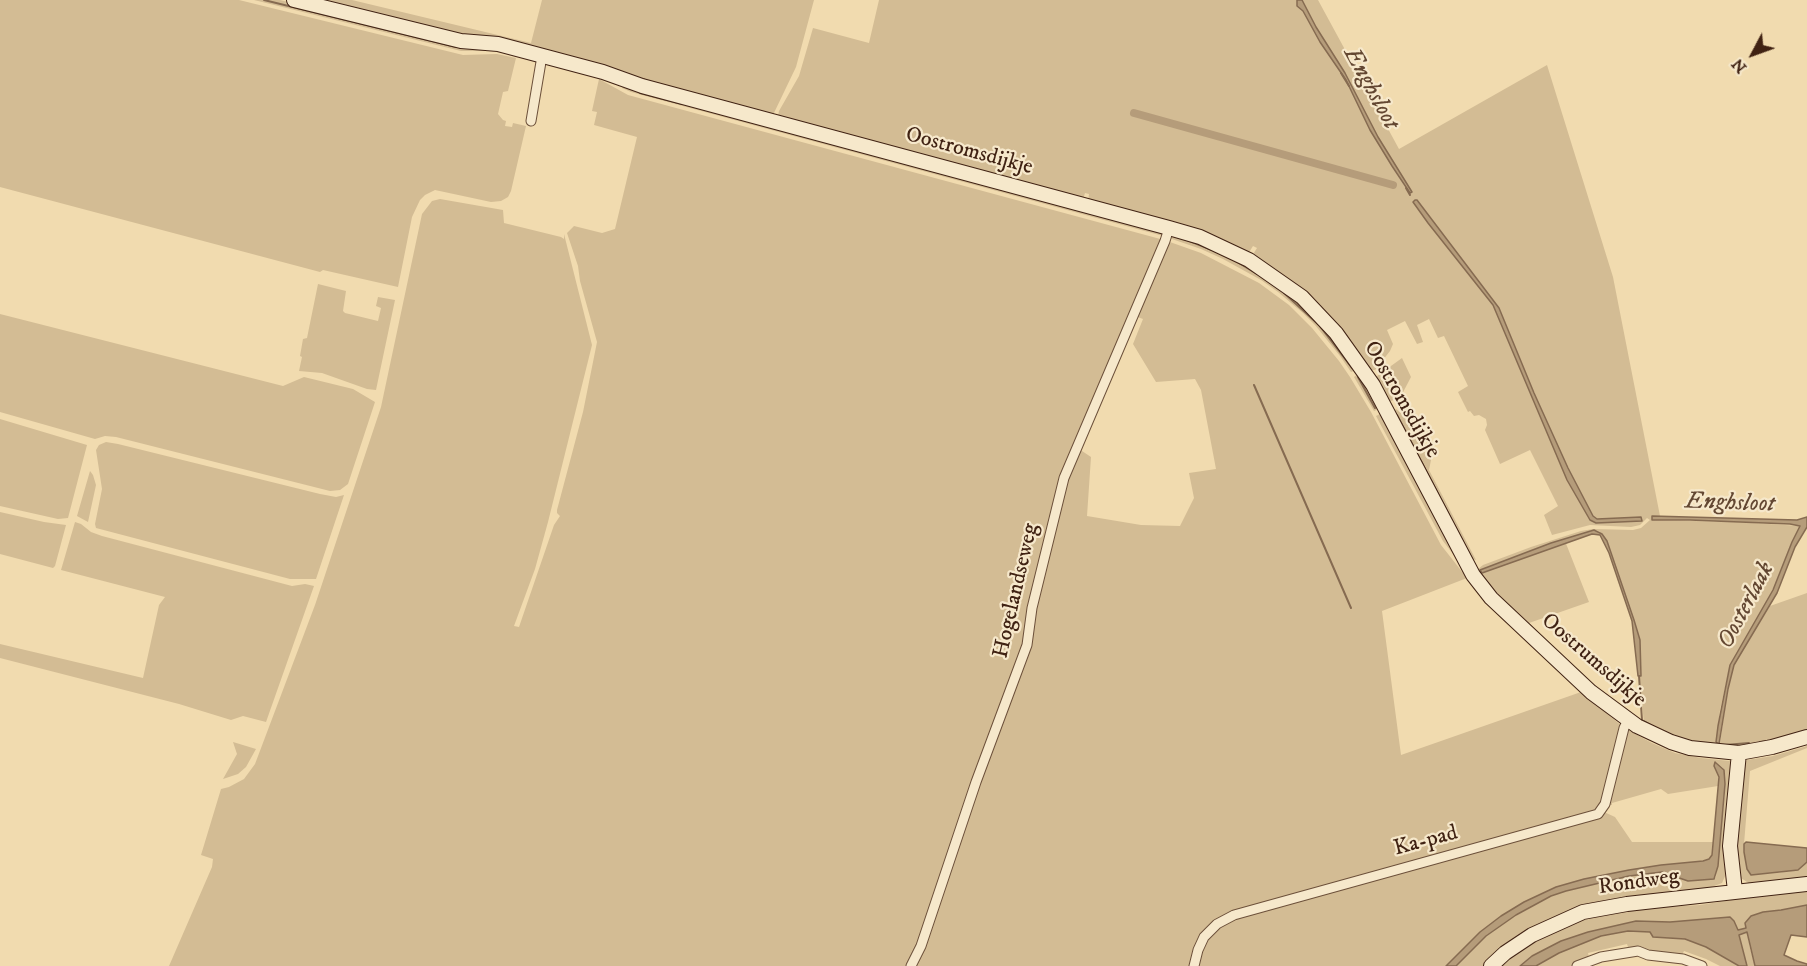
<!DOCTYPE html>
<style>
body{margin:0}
#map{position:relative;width:1807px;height:966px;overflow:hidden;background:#f1dbaf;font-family:"IM FELL DW Pica",serif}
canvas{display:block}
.north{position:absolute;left:1723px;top:24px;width:60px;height:60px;-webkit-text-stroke:4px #f6e8cb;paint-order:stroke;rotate:229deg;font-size:16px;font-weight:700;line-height:24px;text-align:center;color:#402213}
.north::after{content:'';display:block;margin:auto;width:21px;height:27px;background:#402213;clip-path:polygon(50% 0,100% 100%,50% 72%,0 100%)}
</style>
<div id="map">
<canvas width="1807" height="966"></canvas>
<div class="north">N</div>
</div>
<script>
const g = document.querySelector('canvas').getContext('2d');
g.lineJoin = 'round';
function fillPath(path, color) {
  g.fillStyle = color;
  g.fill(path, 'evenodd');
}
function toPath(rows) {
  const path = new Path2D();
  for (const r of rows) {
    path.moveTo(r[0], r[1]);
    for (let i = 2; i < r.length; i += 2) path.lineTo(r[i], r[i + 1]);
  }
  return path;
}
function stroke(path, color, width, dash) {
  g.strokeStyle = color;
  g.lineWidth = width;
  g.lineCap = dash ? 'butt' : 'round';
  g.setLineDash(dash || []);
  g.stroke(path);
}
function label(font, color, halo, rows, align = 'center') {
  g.font = font + ' "IM FELL DW Pica",serif';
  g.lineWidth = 4.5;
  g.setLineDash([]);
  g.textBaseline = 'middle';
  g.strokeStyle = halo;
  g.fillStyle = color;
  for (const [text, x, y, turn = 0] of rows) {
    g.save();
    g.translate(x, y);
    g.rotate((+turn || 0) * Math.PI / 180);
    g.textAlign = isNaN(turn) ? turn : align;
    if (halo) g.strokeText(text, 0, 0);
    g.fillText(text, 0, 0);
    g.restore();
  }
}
fillPath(toPath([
 [0,0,239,0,463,55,497,54,516,58,508,91,503,92,498,114,503,120,506,121,505,126,512,127,513,123,526,126,511,191,508,197,501,201,491,202,435,190,425,195,420,200,412,217,398,287,323,270,320,272,0,187],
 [254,0,280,0,486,49,485,51,461,51],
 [307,0,352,0,531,43,542,0,814,0,796,67,773,115,464,37],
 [879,0,1318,0,1399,149,1547,65,1613,277,1660,516,1652,516,1652,520,1737,522,1801,526,1792,542,1773,590,1730,665,1720,710,1716,743,1720,743,1728,689,1734,665,1739,656,1770,606,1807,593,1807,733,1750,747,1690,744,1676,737,1676,735,1672,734,1671,735,1644,723,1640,684,1640,640,1622,584,1600,532,1596,530,1551,543,1485,568,1482,573,1565,541,1589,602,1529,623,1553,647,1550,647,1522,624,1525,620,1522,617,1518,619,1478,574,1478,569,1483,565,1531,547,1581,531,1593,529,1633,530,1641,528,1650,520,1647,518,1640,525,1631,527,1590,525,1552,535,1544,515,1558,506,1530,450,1500,464,1485,430,1487,425,1486,419,1479,415,1474,416,1470,411,1468,412,1458,392,1468,386,1444,336,1438,338,1429,319,1417,325,1423,342,1417,344,1405,321,1387,330,1393,344,1390,351,1375,370,1371,370,1367,364,1363,364,1252,256,1257,248,1253,246,1248,254,1088,202,1089,194,1085,193,1083,200,778,116,779,111,799,76,813,28,869,43],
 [1415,200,1417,200,1499,308,1534,393,1568,468,1593,516,1597,519,1641,517,1641,521,1596,523,1590,520,1567,480,1493,305,1482,287],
 [599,79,628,95,1164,240,1063,478,1028,634,919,945,908,966,169,966,212,867,213,859,201,855,221,789,229,787,244,779,255,764,315,605,381,407,422,214,432,201,440,199,503,210,504,223,561,237,564,239,564,234,592,345,548,522,535,569,514,626,519,627,554,525,560,516,557,513,557,510,583,412,597,342,580,281,578,266,567,233,574,226,602,233,615,229,637,137,594,125,597,112,592,111],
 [624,85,1163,232,1163,236,631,92,622,88],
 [1176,233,1224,252,1279,286,1322,323,1356,370,1351,372,1340,356,1315,325,1303,313,1278,292,1261,280,1223,259,1201,249,1169,238],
 [1167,241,1201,253,1259,283,1289,305,1312,328,1339,361,1350,377,1371,412,1441,545,1467,578,1382,611,1401,755,1581,692,1622,726,1603,803,1597,811,1220,919,1192,966,913,966,1033,618,1059,502,1079,449,1091,457,1087,516,1141,525,1180,526,1194,498,1189,473,1216,469,1201,390,1195,379,1156,382,1133,344,1143,319,1135,316],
 [318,284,346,291,343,311,345,313,378,321,381,308,376,306,378,297,395,300,376,390,367,389,322,373,299,371,302,357,300,356,303,339,307,338],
 [0,314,283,386,304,377,353,389,375,402,348,484,340,490,330,491,116,437,105,436,95,439,0,412],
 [1402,358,1411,377,1400,398,1388,402,1373,379],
 [1358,374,1361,374,1379,409,1374,411,1354,377],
 [1396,409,1413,424,1431,460,1429,470,1476,560,1468,558,1394,411],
 [1382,413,1456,558,1443,541,1376,416],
 [0,419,87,445,68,518,58,519,0,506],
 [106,442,118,444,320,494,336,497,344,495,316,579,290,579,96,528,95,524,102,489,96,450,99,445],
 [90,471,93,475,96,485,88,522,77,516],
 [0,512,44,522,66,525,55,566,53,568,0,554],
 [75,522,81,524,91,532,102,536,292,586,305,584,314,586,266,722,243,716,231,720,179,704,0,658,0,644,143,678,159,605,165,597,61,570],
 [1628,730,1652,743,1675,753,1701,758,1730,761,1732,765,1731,797,1727,800,1723,841,1726,842,1726,874,1722,883,1709,888,1571,913,1485,966,1456,966,1476,944,1503,923,1551,896,1566,891,1629,876,1662,872,1688,881,1713,879,1716,877,1725,791,1725,775,1723,768,1716,762,1714,765,1719,775,1718,786,1668,794,1661,789,1612,803,1612,805,1608,805],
 [233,742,256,749,246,767,238,774,223,779,237,754],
 [1807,746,1807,748,1750,771,1744,844,1747,869,1750,874,1776,873,1798,870,1807,862,1807,880,1750,884,1741,878,1735,855,1744,764,1747,760,1773,756],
 [1604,812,1615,817,1632,842,1713,842,1712,856,1709,859,1703,861,1661,865,1629,870,1584,879,1556,887,1524,902,1501,916,1480,932,1446,966,1196,966,1206,939,1225,921,1285,906,1297,900,1534,834,1544,834,1568,827],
 [1807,888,1807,905,1781,910,1763,912,1751,916,1745,923,1746,928,1737,930,1734,921,1670,922,1636,921,1588,932,1532,956,1520,966,1496,966,1523,946,1585,917,1628,909,1700,905],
 [1628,931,1650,932,1654,937,1685,939,1706,947,1739,966,1720,966,1706,959,1684,951,1681,957,1649,953,1644,948,1629,950,1627,944,1588,953,1589,958,1571,966,1536,966,1559,953,1601,936],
 [1747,932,1750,948,1755,966,1747,966,1740,944,1739,934]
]), '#d3bc94');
const water = toPath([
 [1297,0,1302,0,1316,27,1345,73,1378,137,1412,192,1410,193,1392,166,1370,130,1346,80,1320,42,1303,11,1297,6,1297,0],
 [1415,200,1417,200,1499,308,1534,393,1568,468,1593,516,1597,519,1641,517,1642,521,1596,523,1590,520,1567,480,1493,305,1428,223,1413,202,1415,200],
 [1652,516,1797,520,1807,517,1807,527,1795,547,1777,593,1734,665,1728,689,1719,744,1716,742,1718,726,1730,665,1773,590,1792,542,1800,526,1790,524,1690,520,1652,520,1652,516],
 [1594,530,1602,534,1607,541,1634,620,1640,640,1641,676,1638,676,1632,621,1609,553,1600,535,1592,534,1482,573,1480,570,1551,543,1594,530],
 [1715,762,1724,770,1725,784,1718,866,1714,879,1688,881,1662,872,1629,876,1566,891,1551,896,1516,915,1486,936,1456,966,1446,966,1480,932,1501,916,1524,902,1556,887,1584,879,1629,870,1661,865,1703,861,1709,859,1712,855,1719,777,1714,766,1715,762],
 [1746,842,1807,848,1807,862,1798,870,1751,875,1747,869,1744,852,1744,844,1746,842],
 [1807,905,1807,937,1791,935,1784,955,1797,961,1807,964,1807,966,1755,966,1747,932,1739,935,1747,966,1739,966,1706,947,1685,939,1653,937,1650,932,1628,931,1601,936,1559,953,1536,966,1520,966,1532,956,1561,941,1588,932,1636,921,1670,922,1730,917,1734,921,1738,930,1746,928,1745,923,1751,916,1763,912,1781,910,1807,905]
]);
fillPath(water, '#b59c7a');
stroke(water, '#866b51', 1.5);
stroke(toPath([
 [264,0,456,47],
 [1341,73,1349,86],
 [640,93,682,104],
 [1406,188,1410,195],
 [1187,240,1212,250],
 [1234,260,1257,274],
 [1284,293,1319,325,1352,368],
 [1358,377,1375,408],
 [1254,385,1351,608],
 [1397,415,1472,559],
 [1639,676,1642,720,1656,728],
 [1760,742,1773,740],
 [1725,745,1749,743]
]), '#866b51', 2);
stroke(toPath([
 [1134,113,1393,185]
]), '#b59c7a', 8);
const street = toPath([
 [531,121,542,56],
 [911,966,921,946,976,782,1027,645,1032,608,1064,478,1165,241,1169,228],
 [1194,966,1198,950,1204,937,1217,924,1234,915,1598,814,1605,804,1624,728,1628,720],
 [1577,966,1601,957,1638,951,1648,955,1683,959,1702,966]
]);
const secondary = toPath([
 [294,0,461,41,498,44,603,72,642,86,1169,228,1200,237,1249,260,1302,297,1336,333,1373,385,1473,575,1491,598,1591,692,1637,726,1671,742,1690,748,1739,753,1772,747,1807,737],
 [1735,891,1730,846,1739,753],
 [1491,966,1505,953,1532,935,1583,912,1627,904,1807,884]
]);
stroke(street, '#6c503a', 11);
stroke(secondary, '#402213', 16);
stroke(street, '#f6e8cb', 9);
stroke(secondary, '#f6e8cb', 14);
label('22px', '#402213', '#f6e8cb', [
 ["Oostromsdijkje",969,152,15],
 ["Oostromsdijkje",1401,400,60],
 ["Hogelandseweg",1017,591,-77],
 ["Oostrumsdijkje",1593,661,41],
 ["Ka-pad",1426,842,-15],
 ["Rondweg",1639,883,-8]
]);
label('italic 24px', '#634732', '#f6e8cb', [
 ["Enghsloot",1370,89,61],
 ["Enghsloot",1730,504,2],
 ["Oosterlaak",1747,606,-62]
]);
</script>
